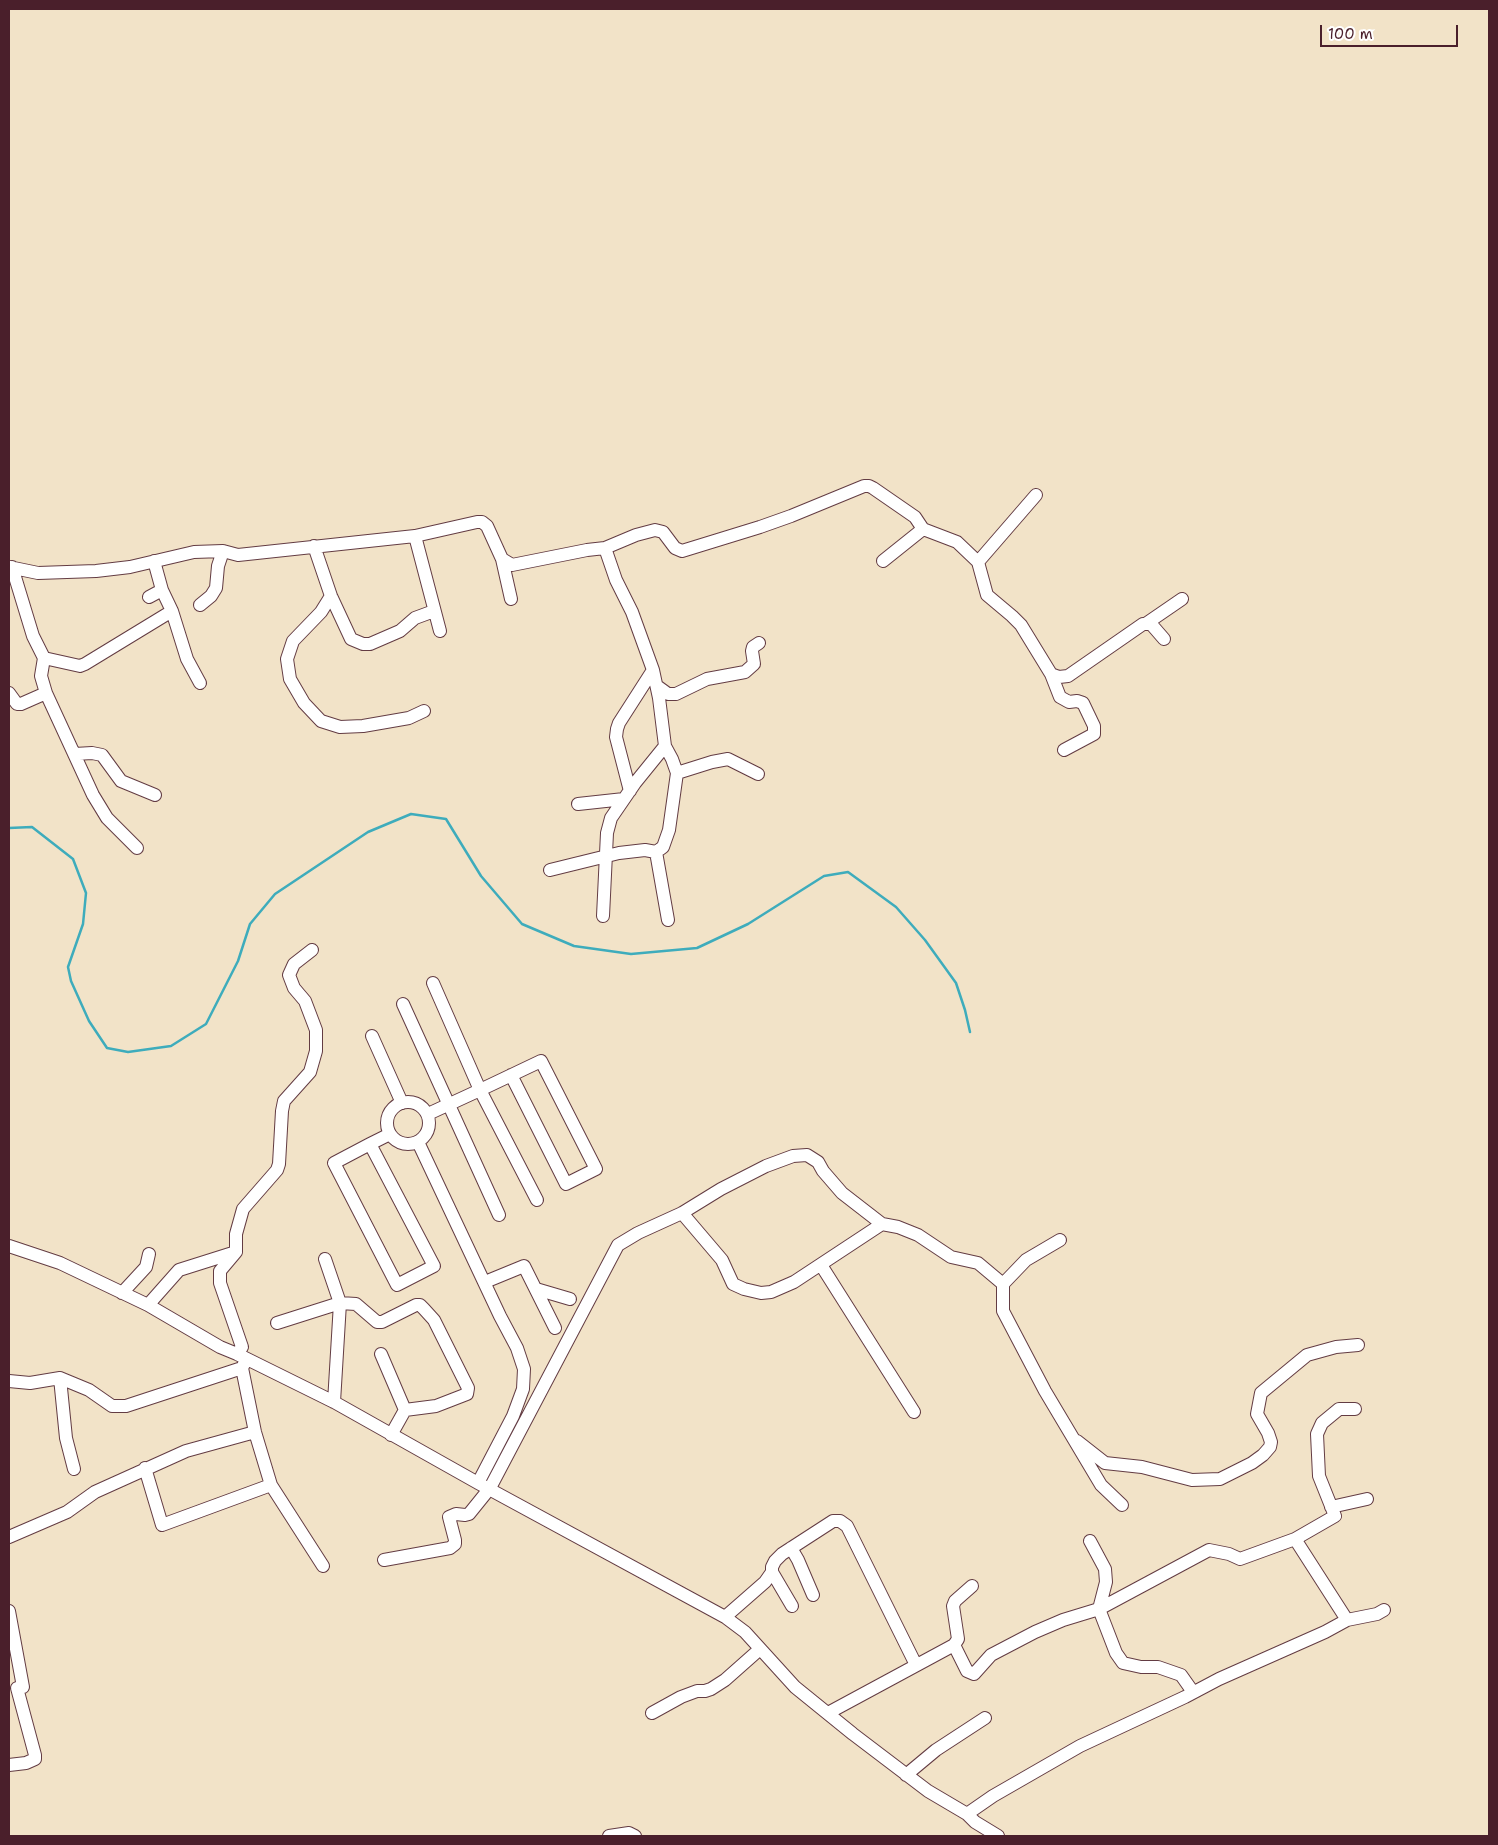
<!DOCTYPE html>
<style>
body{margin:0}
#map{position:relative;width:1498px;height:1845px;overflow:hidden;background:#f2e3c8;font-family:"Shantell Sans",sans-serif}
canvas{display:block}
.frame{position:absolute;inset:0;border:10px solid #4a1f2b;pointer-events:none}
.scale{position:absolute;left:1320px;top:25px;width:138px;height:22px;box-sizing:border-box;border:2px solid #4a1f2b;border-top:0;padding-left:6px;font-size:15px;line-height:18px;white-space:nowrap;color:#4a1f2b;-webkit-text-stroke:4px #fff;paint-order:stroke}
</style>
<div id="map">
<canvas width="1498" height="1845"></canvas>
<div class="frame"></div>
<div class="scale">100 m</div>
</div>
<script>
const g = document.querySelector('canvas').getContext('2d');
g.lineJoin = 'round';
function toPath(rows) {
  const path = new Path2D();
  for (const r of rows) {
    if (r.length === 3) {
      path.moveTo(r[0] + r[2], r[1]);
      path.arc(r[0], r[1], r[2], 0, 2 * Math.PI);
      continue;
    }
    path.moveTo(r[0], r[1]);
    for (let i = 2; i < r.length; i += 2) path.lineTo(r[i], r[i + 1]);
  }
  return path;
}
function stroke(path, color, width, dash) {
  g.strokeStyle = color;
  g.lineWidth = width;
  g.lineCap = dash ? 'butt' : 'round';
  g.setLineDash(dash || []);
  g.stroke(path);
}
stroke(toPath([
 [9,828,32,827,73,859,86,893,83,924,68,967,71,981,89,1021,107,1048,128,1052,171,1046,206,1024,238,961,250,924,275,894,368,832,411,814,446,819,481,876,522,924,574,946,631,954,697,948,748,924,824,876,848,872,896,907,925,940,956,983,965,1010,970,1032]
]), '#3eacbc', 2.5);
const minor = toPath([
 [415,536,440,631],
 [314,546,331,596,351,639,363,644,370,644,400,631,415,618,434,611],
 [502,559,511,599],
 [154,561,162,590,172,611,187,659,200,683],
 [883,561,923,529],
 [978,562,1036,495],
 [9,567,38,573,96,571,130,567,194,552,223,551,238,555,415,536,477,522,482,522,487,526,502,559,512,565,587,550,605,548,636,535,655,530,663,532,675,548,682,551,760,527,791,516,864,486,869,486,873,488,915,517,923,529,957,542,978,562,987,595,1012,616,1021,625,1051,674,1059,677,1068,676,1143,624,1151,624,1164,639],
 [12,567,33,636,44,658,41,676,46,693,93,795,107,818,137,848],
 [331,596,321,612,293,641,287,659,290,679,304,703,321,721,340,727,363,726,409,718,424,711],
 [149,597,162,590],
 [200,605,211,596,216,588,218,566,223,551],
 [1147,623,1182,599],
 [44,658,80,666,85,664,172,611],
 [1051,674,1060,697,1069,702,1077,701,1083,703,1094,726,1094,734,1064,750],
 [657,686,668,694,676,694,707,679,745,672,754,664,752,651,753,647,759,643],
 [9,693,17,704,21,704,46,693],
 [75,754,92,753,102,755,121,781,155,795],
 [677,773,712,762,728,759,758,774],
 [630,791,616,737,617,729,619,723,653,670],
 [578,804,624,799],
 [656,852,668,920],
 [550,870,619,853,645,850,656,852,663,847,669,830,677,773,672,759,665,746,659,698,653,670,632,612,616,580,605,548],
 [603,916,607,833,611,818,635,783,665,746],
 [433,983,480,1090,537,1200],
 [403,1004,499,1215],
 [372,1036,402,1103],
 [408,1123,21],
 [428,1114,480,1090,541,1061,596,1169,566,1184,511,1075],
 [418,1142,500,1316,517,1348,524,1369,523,1389,513,1416,478,1483],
 [370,1144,434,1266,397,1285,334,1163,370,1144,390,1134],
 [682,1213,722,1260,733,1284,744,1289,761,1293,771,1292,794,1282,882,1224],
 [9,1246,60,1263,148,1305,220,1347,237,1354,334,1402,478,1483,725,1617,745,1632,795,1687,853,1734,928,1791,967,1814,975,1822,998,1836],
 [325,1259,340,1303,334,1402],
 [821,1265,914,1412],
 [485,1282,524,1266,555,1328],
 [1003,1284,1026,1260,1060,1240],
 [536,1289,570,1299],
 [122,1293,146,1267,149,1254],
 [148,1305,179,1270,236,1252],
 [277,1323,340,1303,356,1304,377,1322,382,1322,416,1305,420,1305,424,1309,434,1320,468,1388,467,1394,436,1406,405,1410,391,1435],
 [237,1354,242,1347,220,1283,220,1271,236,1252,236,1234,243,1209,277,1170,279,1164,282,1111,284,1101,310,1072,316,1051,316,1030,305,1001,294,988,289,975,294,964,312,950],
 [381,1354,405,1410],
 [242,1368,255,1432,271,1485,323,1566],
 [60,1378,89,1390,112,1406,126,1406,242,1368,245,1362],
 [9,1381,30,1383,60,1378,66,1438,74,1469],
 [1077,1441,1105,1463,1142,1467,1192,1480,1220,1479,1252,1463,1263,1455,1270,1447,1271,1442,1268,1433,1257,1414,1261,1393,1307,1355,1336,1347,1358,1345],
 [145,1468,162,1525,271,1485],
 [1331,1507,1367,1499],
 [9,1537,67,1512,95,1492,186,1451,255,1432],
 [1295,1539,1347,1620],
 [1090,1541,1105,1569,1106,1582,1099,1609,1116,1653,1123,1663,1141,1667,1158,1667,1181,1675,1193,1692],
 [791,1548,798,1560,813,1595],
 [384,1560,450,1548,455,1544,455,1540,449,1517,456,1514,465,1515,469,1514,490,1488,618,1245,638,1233,682,1213,721,1189,766,1166,793,1156,807,1155,818,1162,823,1171,842,1193,882,1224,898,1227,918,1235,951,1257,978,1263,1003,1284,1003,1311,1045,1391,1101,1485,1122,1505],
 [772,1572,792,1606],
 [9,1611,23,1687],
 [725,1617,765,1582,772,1572,772,1567,775,1561,782,1554,833,1521,840,1521,847,1526,916,1665],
 [954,1645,967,1671,974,1674,991,1655,1035,1632,1063,1620,1099,1609,1209,1550,1229,1554,1240,1559,1295,1539,1335,1516,1319,1476,1317,1434,1322,1423,1339,1409,1355,1409],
 [652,1713,681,1697,697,1691,705,1691,711,1689,725,1680,760,1649],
 [828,1713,954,1645,958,1639,953,1606,955,1601,972,1586],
 [9,1765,26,1763,35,1759,35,1755,17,1688],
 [906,1775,936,1750,985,1718],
 [967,1814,993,1796,1080,1746,1185,1697,1219,1679,1325,1632,1347,1620,1377,1614,1384,1610],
 [609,1836,629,1833,635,1836]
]);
stroke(minor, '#633c43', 14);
stroke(minor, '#fff', 12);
</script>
